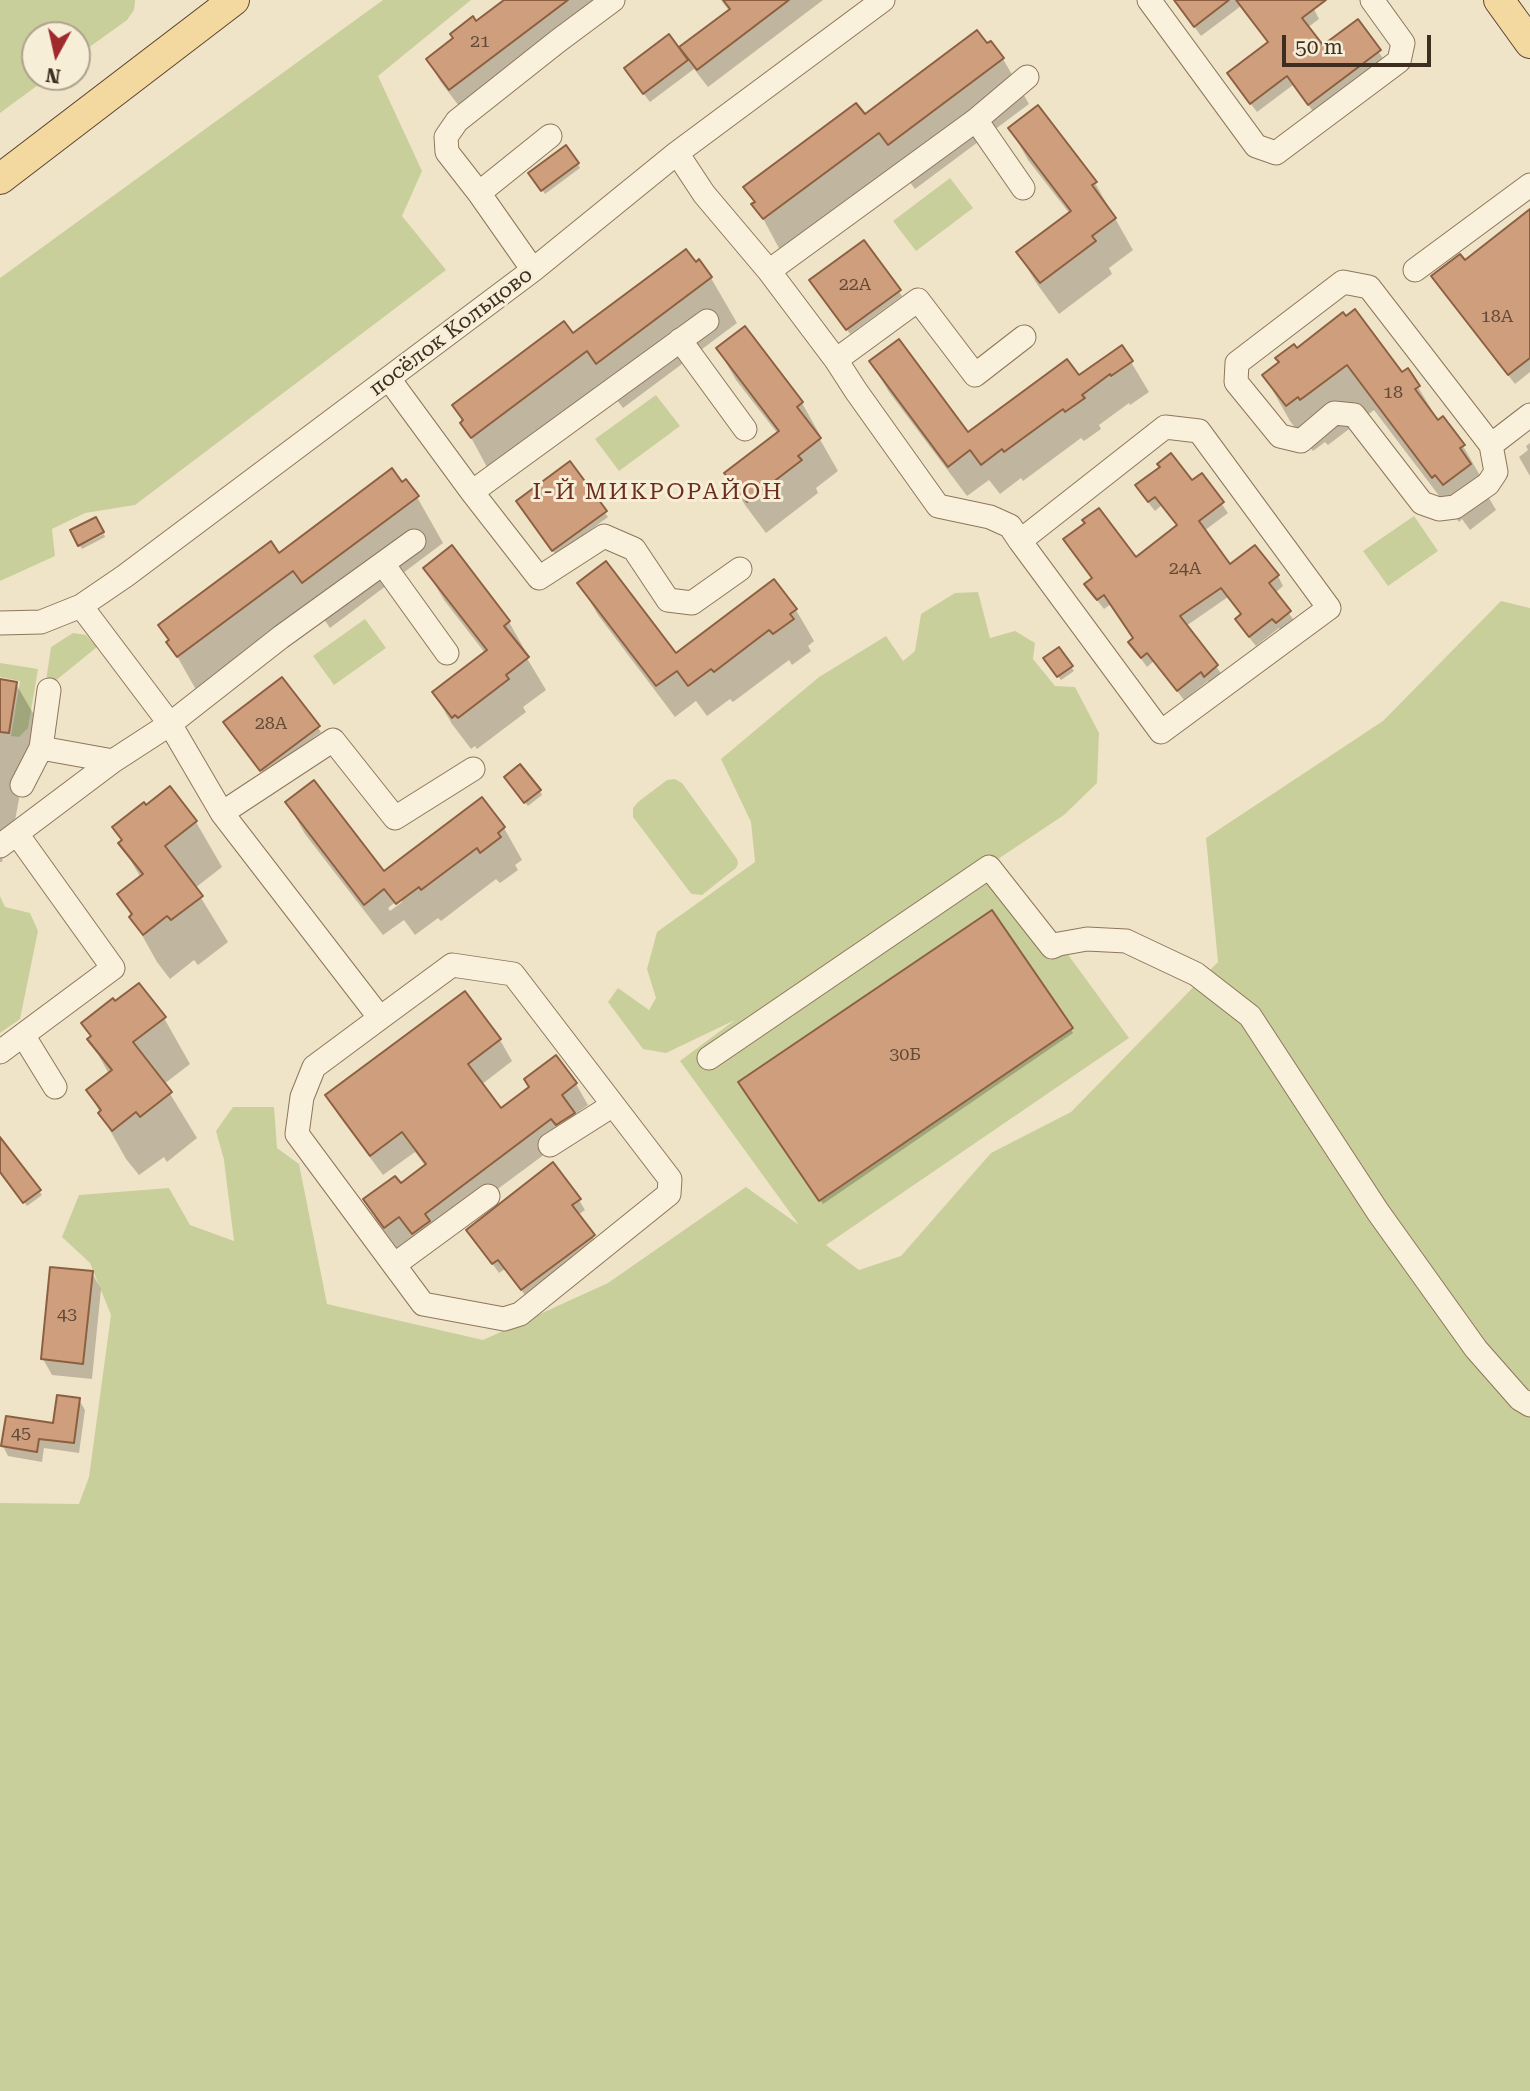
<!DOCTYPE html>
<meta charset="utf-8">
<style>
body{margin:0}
#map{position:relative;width:1530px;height:2091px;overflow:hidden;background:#f0e4c8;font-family:"Roboto Serif",serif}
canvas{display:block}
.north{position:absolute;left:21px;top:21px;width:70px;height:70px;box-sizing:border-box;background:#f7eed8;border:2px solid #ada18e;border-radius:50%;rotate:188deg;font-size:19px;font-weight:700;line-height:28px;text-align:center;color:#3d2e20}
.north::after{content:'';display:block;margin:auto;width:24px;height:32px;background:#9e2a2b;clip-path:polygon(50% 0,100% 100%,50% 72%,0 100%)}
.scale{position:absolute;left:1282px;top:35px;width:149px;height:32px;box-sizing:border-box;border:4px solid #3d2e20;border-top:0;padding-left:9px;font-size:21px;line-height:24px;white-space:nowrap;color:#3d2e20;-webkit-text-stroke:5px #f7eed8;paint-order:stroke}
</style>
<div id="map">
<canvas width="1530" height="2091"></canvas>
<div class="north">N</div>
<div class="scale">50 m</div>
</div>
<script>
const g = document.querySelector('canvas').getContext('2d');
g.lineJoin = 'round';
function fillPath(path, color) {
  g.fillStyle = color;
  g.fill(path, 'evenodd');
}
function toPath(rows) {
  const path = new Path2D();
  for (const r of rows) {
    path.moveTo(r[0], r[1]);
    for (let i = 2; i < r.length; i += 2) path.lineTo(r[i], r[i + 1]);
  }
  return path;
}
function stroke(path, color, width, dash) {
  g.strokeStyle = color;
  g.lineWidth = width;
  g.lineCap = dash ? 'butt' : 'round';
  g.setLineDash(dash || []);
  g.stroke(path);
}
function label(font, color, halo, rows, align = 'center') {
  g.font = font + ' "Roboto Serif",serif';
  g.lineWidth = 6;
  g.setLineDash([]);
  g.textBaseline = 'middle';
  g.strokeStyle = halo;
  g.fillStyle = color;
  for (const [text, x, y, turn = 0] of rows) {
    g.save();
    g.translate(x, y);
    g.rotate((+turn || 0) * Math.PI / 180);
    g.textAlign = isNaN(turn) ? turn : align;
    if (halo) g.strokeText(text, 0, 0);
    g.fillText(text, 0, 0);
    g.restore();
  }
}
fillPath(toPath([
 [0,0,135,0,135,2,134,10,127,20,77,56,77,35,35,35,35,77,49,77,0,113],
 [383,0,471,0,378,76,422,171,402,216,446,270,135,505,85,513,52,529,55,556,0,581,0,278],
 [950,178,973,208,916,251,893,221],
 [656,395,680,426,619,471,595,439],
 [1414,516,1438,551,1388,586,1363,551],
 [978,592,990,638,1015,631,1035,643,1033,659,1055,686,1075,687,1099,733,1097,783,1064,815,998,859,1129,1038,826,1245,859,1270,901,1256,991,1153,1071,1112,1218,962,1206,838,1383,721,1501,601,1530,608,1530,2091,0,2091,0,1503,79,1504,89,1477,111,1315,90,1263,62,1237,79,1195,169,1188,190,1225,234,1241,224,1160,216,1131,233,1107,274,1107,277,1148,299,1164,327,1304,483,1340,608,1283,746,1187,799,1225,680,1061,735,1020,666,1053,643,1049,608,1002,618,988,649,1010,656,998,647,969,657,932,755,862,751,822,721,759,819,677,886,636,903,661,915,651,921,614,955,593],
 [365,619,386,648,334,685,313,656],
 [73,633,86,635,97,647,54,682,46,681,51,647],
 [0,663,38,669,28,728,19,737,11,736,20,681,0,677],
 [675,779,682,783,737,859,738,864,736,868,702,895,692,894,689,891,633,817,633,808,638,802,667,780],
 [0,896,5,907,30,913,38,931,20,1019,0,1033]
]), '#c9cf9b');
fillPath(toPath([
 [507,0,608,0,462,110,440,81,428,60],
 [721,0,823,0,708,87,694,69,650,102,632,79,687,58,682,48,730,12],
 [1175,0,1315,0,1314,9,1319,19,1307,28,1322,48,1357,22,1385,61,1315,114,1293,85,1257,112,1235,83,1269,43,1241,6,1201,36],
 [987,46,1003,59,1029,104,915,189,906,177,780,250,746,187],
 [1010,128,1095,183,1133,250,1109,268,1112,274,1059,314,1037,284,1018,253,1070,214,1028,160],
 [578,164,580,168,545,194,533,178],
 [1530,212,1530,372,1515,384,1439,286,1464,263],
 [863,242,902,296,850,334,814,285],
 [711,278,737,323,623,408,614,396,488,469,454,406,572,336],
 [718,349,802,403,820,435,818,436,838,471,816,488,818,493,766,533,745,505,727,474,778,434,736,380],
 [1297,351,1402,374,1418,387,1439,422,1463,446,1489,491,1486,493,1496,510,1470,530,1462,519,1459,522,1374,410,1328,445,1325,442,1313,451,1290,421,1264,375],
 [871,362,968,435,1078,377,1131,362,1149,392,1130,405,1129,403,1099,425,1101,429,1084,441,1081,438,1023,481,1021,478,1000,494,989,480,967,496,889,392],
 [1530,443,1530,476,1519,457,1528,450,1526,446],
 [570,464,608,517,556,555,520,506],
 [1202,475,1228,513,1204,531,1229,566,1278,576,1283,586,1275,593,1295,622,1283,632,1279,628,1256,646,1243,630,1242,615,1228,597,1186,626,1223,676,1211,686,1208,681,1184,700,1154,661,1147,667,1136,652,1135,639,1111,604,1104,609,1092,594,1178,527,1162,505,1155,511,1143,496,1192,483],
 [402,484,417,497,443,543,330,628,321,615,205,702,195,688,160,626],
 [104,534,105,537,82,549,80,546],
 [452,548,509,622,527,654,525,655,546,690,523,707,526,712,477,749,475,746,471,749,452,724,434,693,485,653,444,600,425,568],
 [580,584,676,655,796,610,814,641,808,646,811,651,792,665,789,660,733,702,730,699,707,716,696,701,675,717,598,615],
 [1048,663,1071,667,1074,671,1061,680],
 [282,679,321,732,264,774,228,726],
 [0,681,16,684,43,730,23,778,13,831,7,830,2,862,0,862],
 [508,782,540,791,542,795,528,806],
 [287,802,383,874,504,828,522,860,515,865,518,870,500,883,496,879,441,921,438,918,415,935,404,920,383,935,305,834],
 [402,897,402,902,390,911,388,908],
 [196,822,222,867,195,888,228,942,198,965,194,960,170,979,157,962,119,894,141,878,121,844,123,842,114,827],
 [464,993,500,1040,512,1061,481,1085,500,1111,531,1088,556,1057,576,1084,588,1105,574,1115,585,1134,565,1139,436,1235,425,1254,412,1237,397,1248,377,1221,365,1200,400,1185,426,1167,415,1152,383,1175,339,1116,327,1096],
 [164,1018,190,1064,164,1084,197,1138,167,1162,164,1157,139,1175,126,1159,88,1091,109,1074,90,1040,92,1038,83,1024],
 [1071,1029,1073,1033,823,1204,743,1087],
 [0,1139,42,1195,27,1206,0,1171],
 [579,1200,585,1210,578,1215,599,1246,528,1299,505,1269,499,1273,468,1230],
 [92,1273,101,1289,92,1379,52,1375,43,1359],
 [79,1400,85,1410,79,1453,44,1448,42,1462,8,1456,3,1446,55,1425]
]), '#0003');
const building = toPath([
 [504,0,568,0,449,90,426,59,453,38,450,34,473,16,476,21,504,0],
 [723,0,789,0,697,70,679,47,730,9,723,0],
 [1174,0,1229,0,1194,27,1174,0],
 [1236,0,1326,0,1302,18,1323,45,1358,19,1381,50,1308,105,1287,76,1250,104,1227,73,1268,42,1236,0],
 [977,30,987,43,991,41,1004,58,888,145,879,133,763,219,751,204,755,202,743,187,856,103,865,114,977,30],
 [669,34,688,60,643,94,624,68,669,34],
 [1038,105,1097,182,1092,185,1116,218,1092,236,1096,241,1040,283,1016,252,1071,211,1008,128,1038,105],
 [566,145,579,163,541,191,528,173,566,145],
 [1530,209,1530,358,1508,375,1431,276,1460,254,1465,260,1530,209],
 [864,240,901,290,846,330,809,280,864,240],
 [686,249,696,262,699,259,712,277,596,364,587,351,471,438,460,423,463,420,452,405,564,321,573,333,686,249],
 [1355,309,1402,372,1408,368,1420,386,1415,389,1438,420,1443,416,1465,445,1460,448,1471,464,1443,485,1435,475,1432,478,1347,365,1300,400,1298,397,1286,406,1262,375,1279,362,1275,358,1294,344,1297,348,1343,312,1346,316,1355,309],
 [745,326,803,402,797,407,821,438,798,456,802,460,747,502,724,473,779,431,716,348,745,326],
 [899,339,968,432,1067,359,1079,375,1122,345,1133,361,1111,376,1110,374,1082,395,1085,398,1065,412,1063,409,1004,452,1002,449,981,465,970,450,948,467,869,361,899,339],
 [1171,453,1192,480,1202,473,1224,502,1199,521,1230,564,1255,545,1279,575,1269,583,1291,611,1276,623,1272,619,1249,637,1235,619,1241,614,1221,588,1180,616,1218,665,1204,677,1201,672,1177,691,1147,653,1141,658,1128,642,1133,638,1104,595,1097,600,1084,584,1092,578,1063,539,1085,523,1082,520,1099,508,1136,557,1177,525,1155,497,1148,502,1135,485,1160,467,1157,464,1171,453],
 [570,461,607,511,552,551,516,501,570,461],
 [392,468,402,482,406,479,419,496,302,583,293,571,177,657,166,642,169,640,158,625,271,541,279,553,392,468],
 [96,517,104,532,78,546,70,530,96,517],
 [452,545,510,621,504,626,529,657,506,675,509,679,458,718,455,715,452,718,432,692,487,650,423,568,452,545],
 [606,561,676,653,774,579,797,609,790,614,794,619,773,634,769,630,714,672,711,669,688,686,677,671,656,686,577,583,606,561],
 [1059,647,1073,666,1057,677,1043,658,1059,647],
 [282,677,320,726,260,771,223,722,282,677],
 [0,679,17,682,9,733,0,732,0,679],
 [520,764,541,790,524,803,504,777,520,764],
 [314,780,384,871,482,797,505,827,498,833,501,837,480,853,477,848,421,890,419,887,396,904,384,889,364,905,285,802,314,780],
 [170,786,197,821,165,846,203,896,171,920,167,916,143,935,129,917,132,914,117,894,143,874,118,843,122,840,112,827,144,802,146,805,170,786],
 [992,910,1073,1028,819,1201,738,1082,992,910],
 [139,983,166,1017,133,1042,172,1092,140,1117,136,1112,112,1131,98,1113,101,1110,86,1090,112,1070,87,1039,91,1036,81,1023,113,998,115,1001,139,983],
 [465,991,501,1039,468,1064,501,1108,529,1087,524,1079,556,1055,577,1083,562,1095,575,1113,556,1125,551,1119,425,1214,430,1221,412,1234,399,1217,384,1228,363,1199,395,1176,401,1183,426,1164,402,1132,370,1156,325,1095,465,991],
 [0,1137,41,1190,23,1203,0,1172,0,1137],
 [553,1162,581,1199,572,1205,595,1235,521,1290,498,1260,492,1264,466,1230,553,1162],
 [50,1267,93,1271,83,1364,41,1359,50,1267],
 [57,1395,80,1398,74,1443,39,1439,37,1452,1,1446,6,1416,53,1423,57,1395]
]);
fillPath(building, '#cf9f7d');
stroke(building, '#8d5f41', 2);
const minor = toPath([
 [1149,0,1256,146,1276,153,1399,61,1403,43,1372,0],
 [976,120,1023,188],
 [677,153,704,194,769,271,836,360,856,391,938,506,990,517,1010,526,1020,541,1161,732,1329,608,1199,431,1165,427,1020,541],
 [479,193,550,136],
 [533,270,479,193,447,152,446,137,457,121,558,41,613,0],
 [1415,270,1530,185],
 [769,271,976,120,1027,77],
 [680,340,745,429],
 [836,360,918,300,975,375,1024,337],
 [389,379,472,492,539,578,604,536,634,549,668,600,692,603,740,569],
 [1491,445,1496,472,1488,484,1455,507,1439,509,1422,503,1354,415,1334,413,1301,441,1280,436,1236,382,1237,363,1343,282,1369,287,1491,445,1530,415],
 [472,492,707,321],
 [383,564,447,653],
 [81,606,170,724,222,813,380,1018,452,965,513,974,670,1179,669,1194,520,1314,504,1319,423,1304,297,1134,302,1097,314,1067,380,1018],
 [0,623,41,622,81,606,125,576,533,270,677,153,883,0],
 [41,748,113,761],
 [22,785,41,748,49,690],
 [222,813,333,740,395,818,473,769],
 [0,846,113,761,170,724,281,637,414,541],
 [23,1035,55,1087],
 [0,1052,113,968,17,834],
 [709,1058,989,867,1052,947,1059,944,1087,939,1126,941,1196,974,1250,1016,1378,1212,1476,1349,1520,1399,1530,1405],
 [550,1145,613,1105],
 [394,1265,488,1196]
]);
const major = toPath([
 [1499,0,1530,43],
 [0,179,234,0]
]);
stroke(minor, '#8d765c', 25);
stroke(major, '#5b4430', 32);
stroke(minor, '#faf1dc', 23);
stroke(major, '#f3d9a0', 30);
label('18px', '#624a37', null, [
 ["21",480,42],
 ["22А",855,285],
 ["18А",1497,317],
 ["18",1393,393],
 ["24А",1185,569],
 ["28А",271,724],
 ["30Б",905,1055],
 ["43",67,1315],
 ["45",21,1434]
]);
label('21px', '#3d2e20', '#f7eed8', [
 ["посёлок Кольцово",451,332,-37]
]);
g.letterSpacing = '2px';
label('23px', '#6b2e1e', '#f7eed8', [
 ["I-Й МИКРОРАЙОН",658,492]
]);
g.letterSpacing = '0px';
</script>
